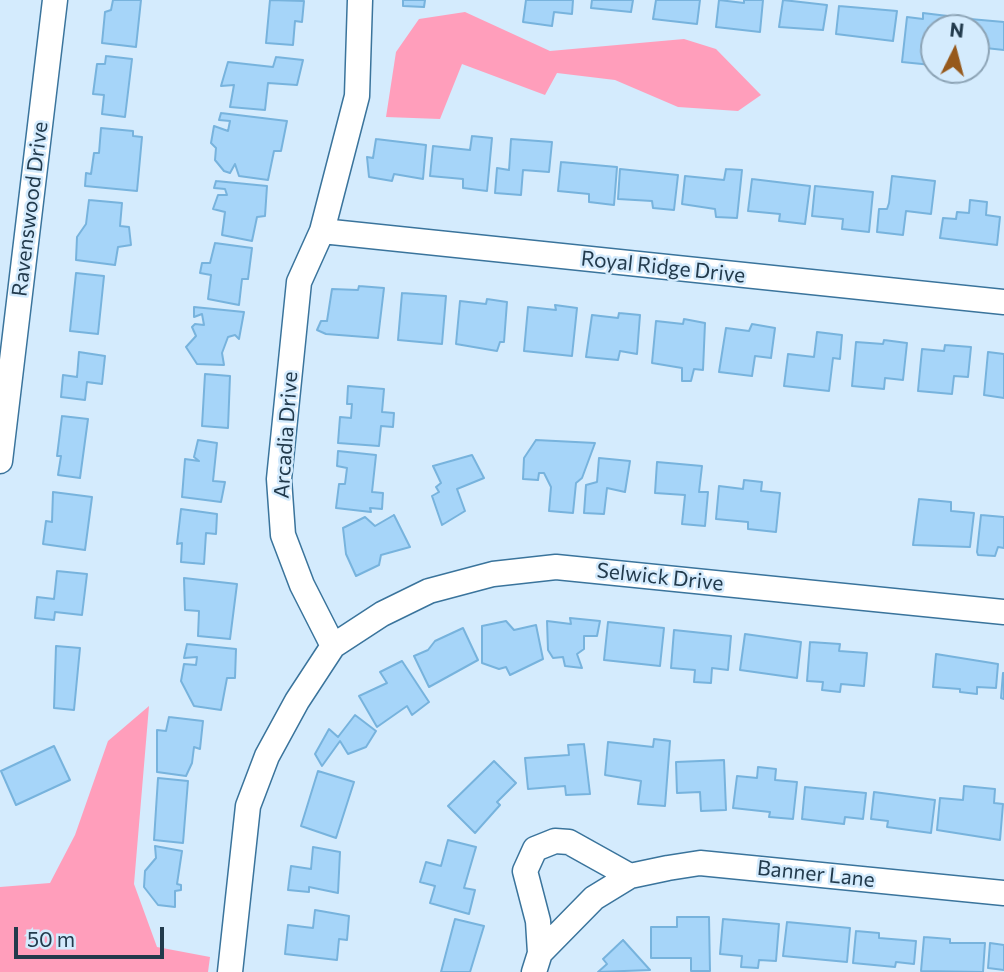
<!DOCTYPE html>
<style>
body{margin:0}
#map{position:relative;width:1004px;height:972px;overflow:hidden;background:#d4ebfd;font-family:Commissioner,sans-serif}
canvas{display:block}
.north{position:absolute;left:920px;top:14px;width:70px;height:70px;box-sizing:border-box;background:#d4ebfd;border:2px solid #8da4b6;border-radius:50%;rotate:6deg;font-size:19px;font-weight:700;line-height:28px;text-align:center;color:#223a4c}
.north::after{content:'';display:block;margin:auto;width:24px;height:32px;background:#96591c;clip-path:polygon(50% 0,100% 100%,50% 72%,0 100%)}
.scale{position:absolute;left:14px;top:927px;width:150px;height:32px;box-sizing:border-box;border:4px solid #223a4c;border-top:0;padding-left:9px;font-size:21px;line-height:24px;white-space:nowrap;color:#223a4c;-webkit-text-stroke:5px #d4ebfd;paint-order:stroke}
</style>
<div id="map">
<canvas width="1004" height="972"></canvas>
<div class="north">N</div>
<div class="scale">50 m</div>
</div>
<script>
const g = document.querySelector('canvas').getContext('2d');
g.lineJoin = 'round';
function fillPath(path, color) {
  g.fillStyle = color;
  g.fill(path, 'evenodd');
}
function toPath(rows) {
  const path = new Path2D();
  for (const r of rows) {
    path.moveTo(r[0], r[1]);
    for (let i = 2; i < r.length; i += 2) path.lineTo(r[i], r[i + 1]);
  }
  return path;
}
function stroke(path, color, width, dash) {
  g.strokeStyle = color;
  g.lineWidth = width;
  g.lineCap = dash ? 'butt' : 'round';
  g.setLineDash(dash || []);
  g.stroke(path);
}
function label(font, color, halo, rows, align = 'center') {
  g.font = font + ' Commissioner,sans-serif';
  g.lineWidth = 5;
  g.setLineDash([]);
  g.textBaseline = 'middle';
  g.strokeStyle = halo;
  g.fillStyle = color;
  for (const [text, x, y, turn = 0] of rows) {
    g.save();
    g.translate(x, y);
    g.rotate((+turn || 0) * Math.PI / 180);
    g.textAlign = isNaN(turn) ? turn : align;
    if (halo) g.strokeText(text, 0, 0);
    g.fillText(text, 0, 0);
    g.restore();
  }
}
fillPath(toPath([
 [465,12,550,51,684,39,716,49,761,95,738,111,678,107,615,80,557,73,545,95,462,64,440,119,386,117,396,52,419,19],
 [149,706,134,884,157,947,210,957,208,972,0,972,0,887,50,883,75,835,108,741]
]), '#ff9ebb');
const building = toPath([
 [113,0,141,0,136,47,102,43,105,12,111,10,113,0],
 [270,0,304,1,302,22,295,21,293,45,266,43,270,0],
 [403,0,425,0,424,7,403,6,403,0],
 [526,0,573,0,572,14,554,12,552,26,523,22,526,0],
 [592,0,633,0,631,12,591,8,592,0],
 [656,0,700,0,697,24,653,19,656,0],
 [719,0,744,3,744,0,763,0,760,32,716,27,719,0],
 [783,0,827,5,823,30,779,27,783,0],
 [839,6,897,11,893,41,836,34,839,6],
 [923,13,956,17,955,28,934,28,932,65,902,62,907,17,923,19,923,13],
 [970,19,1004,22,1004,50,976,47,976,28,969,28,970,19],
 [106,56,132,59,125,117,102,114,104,95,93,94,97,64,105,64,106,56],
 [276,57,303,60,297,85,268,83,265,110,230,107,234,85,221,86,228,62,273,67,276,57],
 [221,113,287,121,281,151,274,151,268,180,239,176,235,164,230,173,224,171,215,160,216,148,211,143,214,126,228,131,230,121,219,120,221,113],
 [101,128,133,131,133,136,142,137,137,191,85,186,86,173,91,174,94,153,99,153,101,128],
 [472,136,492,138,487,191,463,188,463,179,430,176,433,146,470,150,472,136],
 [376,139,426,145,423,179,394,174,392,181,369,177,367,157,373,158,376,139],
 [511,139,552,142,549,172,523,170,521,195,495,193,497,168,509,170,511,139],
 [561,162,617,167,614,205,589,202,589,194,558,191,561,162],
 [620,169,678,175,674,210,653,208,652,201,618,199,620,169],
 [726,169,742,170,737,218,716,217,715,209,682,204,685,176,724,180,726,169],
 [892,176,935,181,931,214,906,211,903,235,877,232,879,209,887,209,889,203,892,176],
 [752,179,810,186,805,224,779,221,780,214,748,211,752,179],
 [216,181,267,186,265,216,257,217,252,241,222,235,225,212,213,209,218,195,227,195,225,189,214,188,216,181],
 [815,186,873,192,869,232,842,229,843,219,812,216,815,186],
 [89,200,122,203,120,226,129,227,131,245,118,247,115,265,76,260,77,237,86,224,89,200],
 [970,200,987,202,986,215,1000,217,997,245,940,238,943,218,956,219,957,212,969,213,970,200],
 [215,243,252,248,248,279,242,279,239,305,208,299,211,275,200,273,202,263,210,263,215,243],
 [76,273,104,276,98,334,70,331,76,273],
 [359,286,384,288,378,338,326,334,317,330,321,321,327,321,332,289,358,290,359,286],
 [402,293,446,296,442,344,398,340,402,293],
 [487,299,507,302,504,342,500,342,497,351,456,344,460,301,486,304,487,299],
 [555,305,577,308,572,356,524,351,528,307,556,310,555,305],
 [194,307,244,312,239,339,235,335,228,337,222,353,224,365,197,364,186,347,196,336,192,327,195,324,204,325,202,314,194,317,194,307],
 [619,313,640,315,637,354,620,351,618,360,586,357,592,315,618,318,619,313],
 [684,319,705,323,703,370,694,369,691,381,682,381,682,368,652,363,656,321,683,324,684,319],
 [752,324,775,328,771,358,755,356,752,376,719,372,726,328,749,331,752,324],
 [817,332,842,335,840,359,833,358,829,391,784,386,788,354,814,357,817,332],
 [884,340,907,343,903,380,885,378,884,389,852,386,856,342,883,344,884,340],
 [945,345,971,347,968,377,954,376,952,394,918,391,922,349,944,351,945,345],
 [79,352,105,356,102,384,87,382,85,400,61,397,63,375,77,377,79,352],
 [988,352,1004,354,1004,398,984,395,988,352],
 [205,374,230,376,228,428,202,426,205,374],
 [348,386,384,389,382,412,394,413,393,427,381,426,379,446,338,443,340,417,351,418,352,404,347,404,348,386],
 [62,416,88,419,80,478,58,475,61,456,57,456,62,416],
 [198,440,217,443,213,481,225,482,221,502,182,497,185,459,199,461,194,457,198,440],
 [536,440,595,443,582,478,576,483,573,513,549,511,551,487,544,473,539,473,538,480,523,479,524,458,536,440],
 [338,451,376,455,372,492,383,493,382,509,370,508,371,512,336,508,339,484,345,484,347,468,337,466,338,451],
 [472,455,484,478,457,489,465,511,442,525,432,496,439,492,436,487,441,483,433,466,472,455],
 [599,458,630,461,625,492,607,488,604,514,584,513,586,485,597,482,599,458],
 [657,462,702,466,699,492,708,492,705,526,682,524,685,495,655,493,657,462],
 [744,480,762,482,761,491,780,493,776,532,748,529,748,522,716,519,719,486,743,489,744,480],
 [53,492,92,497,85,550,43,544,46,521,52,522,53,492],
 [919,499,951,502,951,511,974,513,970,547,913,545,919,499],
 [181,509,217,514,216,534,206,533,204,564,181,562,182,543,177,544,181,509],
 [394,515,410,547,381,555,379,565,356,576,346,554,343,528,365,517,375,526,394,515],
 [981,515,1004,517,1004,548,998,547,995,556,978,555,977,552,981,515],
 [57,571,87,574,82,615,55,612,54,620,35,618,37,597,54,599,57,571],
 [184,578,237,584,230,639,198,636,199,611,185,610,184,578],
 [570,618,600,621,597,636,584,636,584,649,577,654,582,668,565,666,563,657,553,658,548,650,547,621,571,624,570,618],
 [506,621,514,630,536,625,543,659,510,675,506,667,499,669,482,663,482,626,506,621],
 [608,622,664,628,660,666,604,660,608,622],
 [463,628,478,660,429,687,414,656,428,650,435,641,463,628],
 [674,630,731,636,728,670,712,668,711,683,694,682,695,670,671,668,674,630],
 [745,634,801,642,797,678,740,670,745,634],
 [810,642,840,644,839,651,867,653,864,686,841,684,840,692,822,690,823,682,807,681,810,642],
 [187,644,236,649,235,678,227,678,221,710,194,706,181,681,184,664,196,665,197,657,184,658,187,644],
 [56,646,80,648,74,710,54,708,56,646],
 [936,654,998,664,996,688,977,687,977,694,960,692,960,689,933,687,936,654],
 [402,661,429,702,412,715,407,706,377,727,359,696,387,683,380,672,402,661],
 [1003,673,1004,673,1004,699,1001,698,1003,673],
 [355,715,376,731,366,747,348,754,340,741,322,766,315,754,329,729,338,737,355,715],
 [169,717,203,721,200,749,194,747,192,763,186,776,157,772,157,730,166,731,169,717],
 [654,739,670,741,665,806,638,804,641,781,605,775,608,742,653,747,654,739],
 [584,744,590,794,566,795,565,786,528,789,525,758,569,755,568,745,584,744],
 [54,746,70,780,16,805,1,771,54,746],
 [724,760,726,810,701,811,700,792,677,793,676,762,724,760],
 [494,761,516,783,497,802,500,805,475,833,448,806,494,761],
 [758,767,776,769,775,780,797,782,793,819,769,817,770,812,733,808,737,776,757,778,758,767],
 [318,771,354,782,336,838,301,826,318,771],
 [158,778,188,781,183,843,154,840,158,778],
 [964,786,995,789,994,803,1003,804,1000,840,937,830,940,798,963,800,964,786],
 [805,787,866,793,863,819,845,817,844,824,802,819,805,787],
 [874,792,935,800,931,833,887,827,888,821,871,819,874,792],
 [448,840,476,847,464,888,475,890,469,914,430,903,435,886,420,882,426,862,441,866,448,840],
 [155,846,182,851,177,884,181,885,181,890,175,891,175,907,158,905,144,887,145,871,156,858,155,846],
 [313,847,340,852,338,893,309,887,309,892,288,890,291,866,311,869,313,847],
 [315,910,349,916,347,940,339,939,337,960,285,954,288,925,313,928,315,910],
 [677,917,709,917,710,971,691,971,691,958,651,958,651,927,677,927,677,917],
 [455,919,484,926,470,972,441,972,455,919],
 [723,919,779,924,776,961,759,960,758,968,741,967,742,956,720,954,723,919],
 [787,922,850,928,847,962,783,956,787,922],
 [856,931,879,933,879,938,916,941,914,964,896,962,895,967,853,963,856,931],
 [924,937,950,939,950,943,985,943,983,972,921,971,924,937],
 [623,940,650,970,598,972,607,964,603,959,623,940],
 [990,943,1004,945,1004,970,988,968,990,943]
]);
fillPath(building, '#a6d5f9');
stroke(building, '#77b3dd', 2);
const minor = toPath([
 [322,231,1004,302],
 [0,461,55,0],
 [333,646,302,585,283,535,279,479,299,282,322,231,357,96,360,0],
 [540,953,538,921,525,871,535,849,555,841,569,842,630,876],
 [230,972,248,806,267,756,297,701,333,646,382,614,429,591,493,574,556,567,1004,612],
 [534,972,540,953,594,898,630,876,668,868,700,863,1004,893]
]);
stroke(minor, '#3a749c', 27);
stroke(minor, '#fff', 24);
label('21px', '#223a4c', '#d4ebfd', [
 ["Ravenswood Drive",30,209,-83],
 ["Royal Ridge Drive",663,267,6],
 ["Arcadia Drive",286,435,-86],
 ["Selwick Drive",660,577,6],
 ["Banner Lane",816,874,6]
]);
</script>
